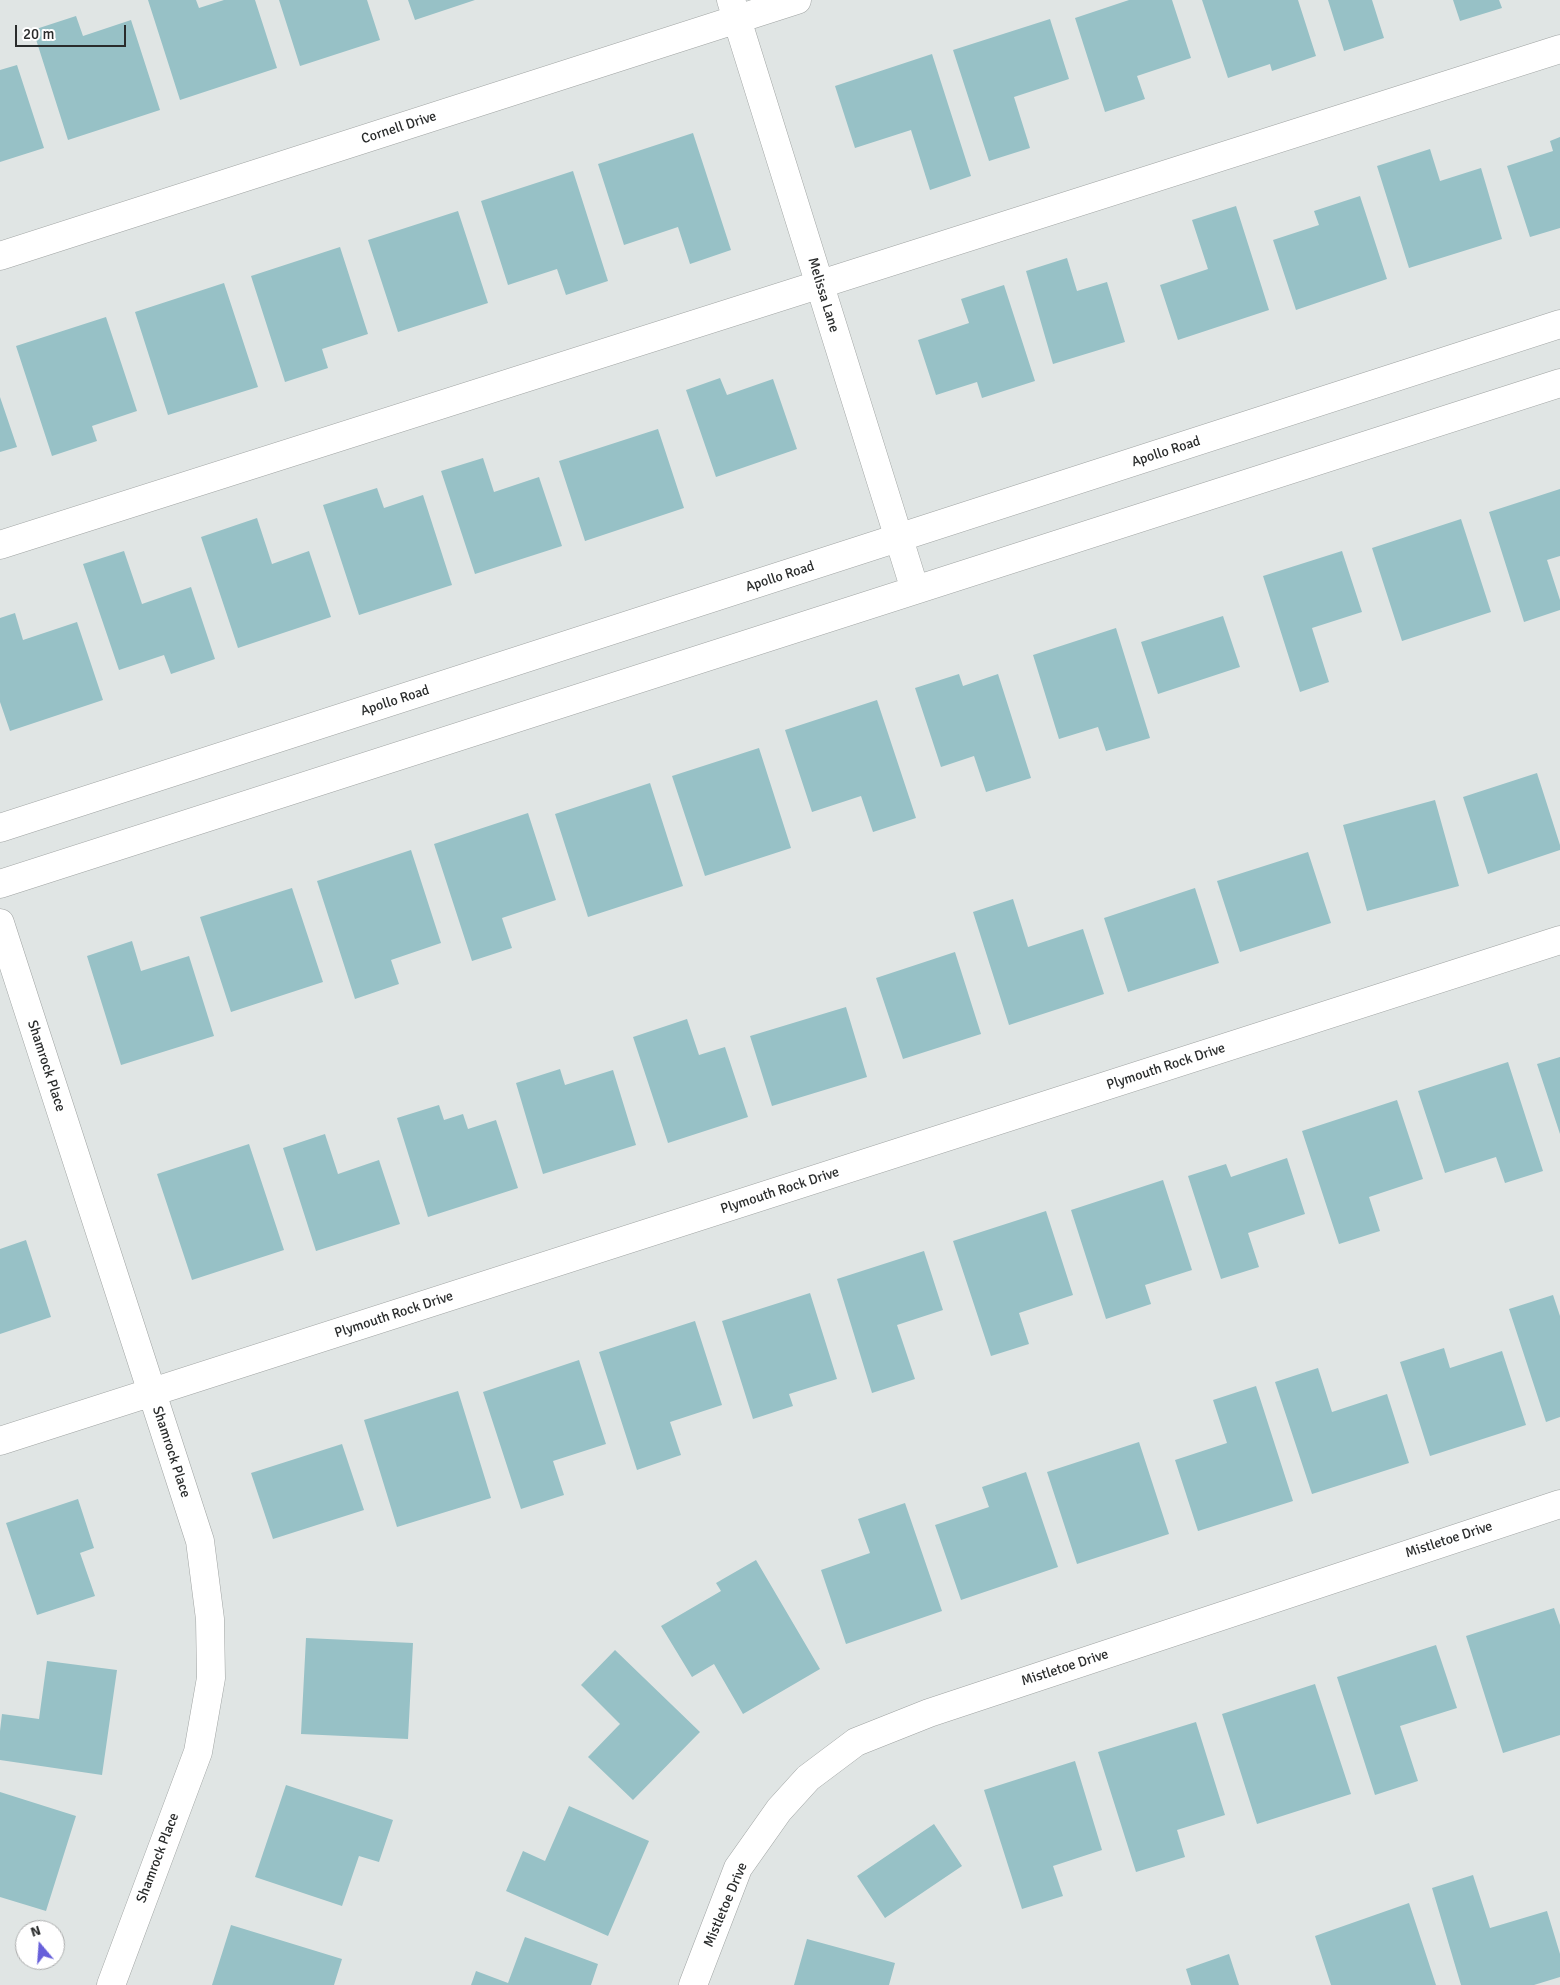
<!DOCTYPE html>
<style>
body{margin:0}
#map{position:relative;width:1560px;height:1985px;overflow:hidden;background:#e0e5e4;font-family:Signika,sans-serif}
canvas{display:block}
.north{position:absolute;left:15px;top:1920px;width:50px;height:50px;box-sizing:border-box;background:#fff;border:1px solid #aaabab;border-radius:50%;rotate:342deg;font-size:14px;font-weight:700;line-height:20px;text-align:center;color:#2a2c2c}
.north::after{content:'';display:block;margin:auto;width:18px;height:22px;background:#6760da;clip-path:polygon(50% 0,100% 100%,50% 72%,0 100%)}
.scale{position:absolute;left:15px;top:25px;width:111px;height:22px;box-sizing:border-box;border:2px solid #2a2c2c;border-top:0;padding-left:6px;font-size:15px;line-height:18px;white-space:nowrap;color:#2a2c2c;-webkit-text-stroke:4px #fff;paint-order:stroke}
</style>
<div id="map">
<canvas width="1560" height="1985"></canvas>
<div class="north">N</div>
<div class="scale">20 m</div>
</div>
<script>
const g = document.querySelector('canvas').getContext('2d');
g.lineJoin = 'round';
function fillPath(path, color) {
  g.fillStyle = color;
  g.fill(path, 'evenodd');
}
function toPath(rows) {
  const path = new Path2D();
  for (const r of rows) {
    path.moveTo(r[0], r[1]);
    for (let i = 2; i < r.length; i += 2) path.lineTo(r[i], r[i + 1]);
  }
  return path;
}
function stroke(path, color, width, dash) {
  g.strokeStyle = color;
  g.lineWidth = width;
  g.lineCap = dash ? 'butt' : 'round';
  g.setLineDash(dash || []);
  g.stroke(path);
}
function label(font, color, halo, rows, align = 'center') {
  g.font = font + ' Signika,sans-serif';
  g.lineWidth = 4;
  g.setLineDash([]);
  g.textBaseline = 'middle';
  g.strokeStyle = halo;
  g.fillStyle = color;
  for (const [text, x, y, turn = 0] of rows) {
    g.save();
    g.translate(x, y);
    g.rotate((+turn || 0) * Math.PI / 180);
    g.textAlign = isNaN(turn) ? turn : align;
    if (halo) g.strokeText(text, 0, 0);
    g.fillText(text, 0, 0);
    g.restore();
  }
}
fillPath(toPath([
 [148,0,196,0,199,8,224,0,255,0,277,68,180,100],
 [279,0,367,0,380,40,300,66],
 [408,0,475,0,415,20],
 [1129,0,1172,0,1191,58,1137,76,1145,99,1105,112,1075,18],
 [1202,0,1298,0,1316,56,1272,71,1270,64,1228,78],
 [1328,0,1372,0,1384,38,1344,51],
 [1453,0,1499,0,1502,8,1460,21],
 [76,16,83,36,131,20,160,110,68,140,33,30],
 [1050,19,1069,79,1014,97,1030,148,989,161,953,50],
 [932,54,971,176,930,190,911,130,855,148,835,86],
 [17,65,44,148,0,162,0,70],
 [693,133,731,250,690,264,678,227,624,245,598,164],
 [1560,137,1560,228,1530,237,1507,166,1553,151,1550,141],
 [1430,149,1440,181,1481,168,1502,239,1409,268,1377,166],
 [573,171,608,281,566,295,557,269,508,285,481,201],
 [1360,196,1387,279,1296,310,1273,240,1319,225,1314,211],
 [1236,206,1269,310,1178,340,1160,285,1208,269,1192,220],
 [458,211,488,303,398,332,368,240],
 [340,247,368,334,322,349,328,368,285,382,251,276],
 [1067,258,1077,291,1107,282,1125,342,1053,364,1026,271],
 [224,283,258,387,168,415,135,312],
 [1004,285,1035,381,982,398,977,382,936,395,918,340,969,323,961,299],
 [106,317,137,411,92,426,97,441,52,456,16,346],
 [720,378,727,395,773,379,797,449,716,477,686,390],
 [0,397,17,447,0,452],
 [658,429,684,508,585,541,559,461],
 [483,458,494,492,539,477,562,546,475,574,441,471],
 [377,488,384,508,423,495,452,585,359,615,323,505],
 [1560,489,1560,556,1547,560,1560,600,1560,610,1524,622,1489,512],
 [257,518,272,564,309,551,331,617,238,648,201,537],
 [1461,519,1491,612,1402,641,1372,548],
 [124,551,142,604,191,587,215,659,171,674,164,655,119,670,83,564],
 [1342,551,1362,612,1312,628,1329,682,1300,692,1263,576],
 [15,613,23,640,77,622,103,700,10,731,0,702,0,618],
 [1223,616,1240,667,1158,694,1141,642],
 [1116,628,1150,738,1106,751,1098,727,1059,739,1033,655],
 [959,674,963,686,998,674,1031,778,986,792,974,756,941,767,915,688],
 [877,700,916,818,873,832,861,796,812,812,785,730],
 [759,748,791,848,705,876,672,776],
 [1537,773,1560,845,1560,850,1488,874,1463,797],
 [650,783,683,886,588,917,555,814],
 [1435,800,1459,886,1367,911,1343,825],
 [528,813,556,900,502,918,512,948,472,961,434,844],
 [411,850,441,943,391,960,399,984,355,999,317,881],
 [1308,852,1331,923,1240,952,1217,881],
 [292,888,323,982,231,1012,200,917],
 [1195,888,1219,963,1128,992,1104,918],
 [1013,899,1028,947,1083,929,1104,994,1009,1025,973,912],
 [132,941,141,971,189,956,214,1036,121,1065,87,956],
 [955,952,981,1034,903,1059,876,978],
 [846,1007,867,1077,772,1106,750,1036],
 [687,1019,699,1055,725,1047,748,1117,668,1143,633,1037],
 [1560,1057,1560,1134,1537,1064],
 [1508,1062,1543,1171,1505,1183,1496,1157,1445,1173,1418,1091],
 [560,1069,565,1085,613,1070,636,1145,543,1174,516,1083],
 [1397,1100,1423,1179,1369,1197,1380,1231,1339,1244,1302,1131],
 [439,1105,444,1120,463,1114,468,1129,496,1120,518,1188,428,1217,397,1118],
 [325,1134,338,1174,379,1160,400,1224,316,1251,283,1148],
 [249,1144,284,1250,192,1280,157,1174],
 [1287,1158,1305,1214,1248,1233,1259,1267,1221,1279,1188,1176,1226,1164,1231,1177],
 [1163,1180,1192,1270,1145,1285,1151,1304,1106,1319,1071,1210],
 [1046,1211,1073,1295,1019,1313,1029,1344,991,1356,953,1241],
 [26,1240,51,1317,0,1334,0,1249],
 [924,1251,943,1310,897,1325,915,1379,872,1393,837,1279],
 [810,1293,837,1379,789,1394,793,1406,753,1419,722,1321],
 [1553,1295,1560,1316,1560,1417,1546,1422,1509,1309],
 [695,1321,722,1405,670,1422,681,1455,637,1470,599,1352],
 [1444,1348,1450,1368,1502,1351,1526,1425,1430,1456,1400,1362],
 [579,1360,606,1444,553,1461,564,1495,521,1509,483,1392],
 [1318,1368,1332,1412,1387,1394,1409,1463,1312,1494,1275,1382],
 [1256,1386,1293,1501,1198,1531,1175,1460,1227,1443,1213,1400],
 [458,1391,491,1498,397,1527,364,1420],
 [1139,1442,1169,1534,1077,1564,1047,1472],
 [342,1444,364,1510,273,1539,251,1473],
 [1026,1472,1058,1567,961,1600,935,1525,989,1507,982,1487],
 [78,1499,94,1548,80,1553,95,1596,37,1615,6,1523],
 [905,1503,942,1611,846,1644,821,1570,870,1553,858,1519],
 [756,1560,820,1669,743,1714,714,1664,692,1677,661,1626,721,1591,716,1583],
 [1554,1608,1560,1625,1560,1735,1503,1753,1466,1636],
 [306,1638,413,1643,408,1739,301,1734],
 [1436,1645,1457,1708,1400,1726,1418,1781,1375,1795,1337,1677],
 [615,1650,700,1732,633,1800,588,1757,620,1724,581,1685],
 [47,1661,117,1670,102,1775,0,1760,0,1731,2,1714,39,1719],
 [1315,1684,1351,1794,1257,1824,1222,1714],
 [1196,1722,1225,1815,1177,1830,1185,1857,1136,1872,1098,1752],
 [1075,1761,1102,1850,1053,1866,1063,1896,1022,1909,984,1790],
 [286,1785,393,1820,379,1862,359,1856,342,1906,255,1877],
 [0,1792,76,1816,46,1911,0,1897],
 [569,1806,649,1841,608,1936,506,1891,523,1851,545,1861],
 [934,1824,962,1866,885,1918,857,1876],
 [1473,1875,1490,1928,1547,1911,1560,1954,1560,1977,1534,1985,1461,1985,1432,1888],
 [1409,1903,1436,1985,1331,1985,1315,1936],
 [231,1925,342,1959,334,1985,212,1985],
 [525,1937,598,1964,591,1985,471,1985,476,1971,508,1983],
 [807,1939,895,1963,889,1985,794,1985],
 [1229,1954,1239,1985,1191,1985,1186,1969]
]), '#97c1c6');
const minor = toPath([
 [731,0,915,590],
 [0,256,797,0],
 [0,545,1560,49],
 [0,828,1560,324],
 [0,884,1560,383],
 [0,923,200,1541,210,1619,211,1678,198,1752,111,1985],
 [0,1441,1560,940],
 [693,1985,738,1868,779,1810,808,1778,856,1742,929,1713,1560,1504]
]);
stroke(minor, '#9fa3a2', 29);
stroke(minor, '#fff', 28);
label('14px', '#2a2c2c', '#fff', [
 ["Cornell Drive",399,128,-18],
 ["Melissa Lane",823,295,73],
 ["Apollo Road",1166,452,-18],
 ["Apollo Road",780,577,-18],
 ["Apollo Road",395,701,-18],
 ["Shamrock Place",46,1066,72],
 ["Plymouth Rock Drive",1166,1067,-18],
 ["Plymouth Rock Drive",780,1191,-18],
 ["Plymouth Rock Drive",394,1315,-18],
 ["Shamrock Place",171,1452,72],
 ["Mistletoe Drive",1449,1540,-18],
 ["Mistletoe Drive",1065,1668,-18],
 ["Shamrock Place",158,1858,-69],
 ["Mistletoe Drive",726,1905,-67]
]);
</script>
